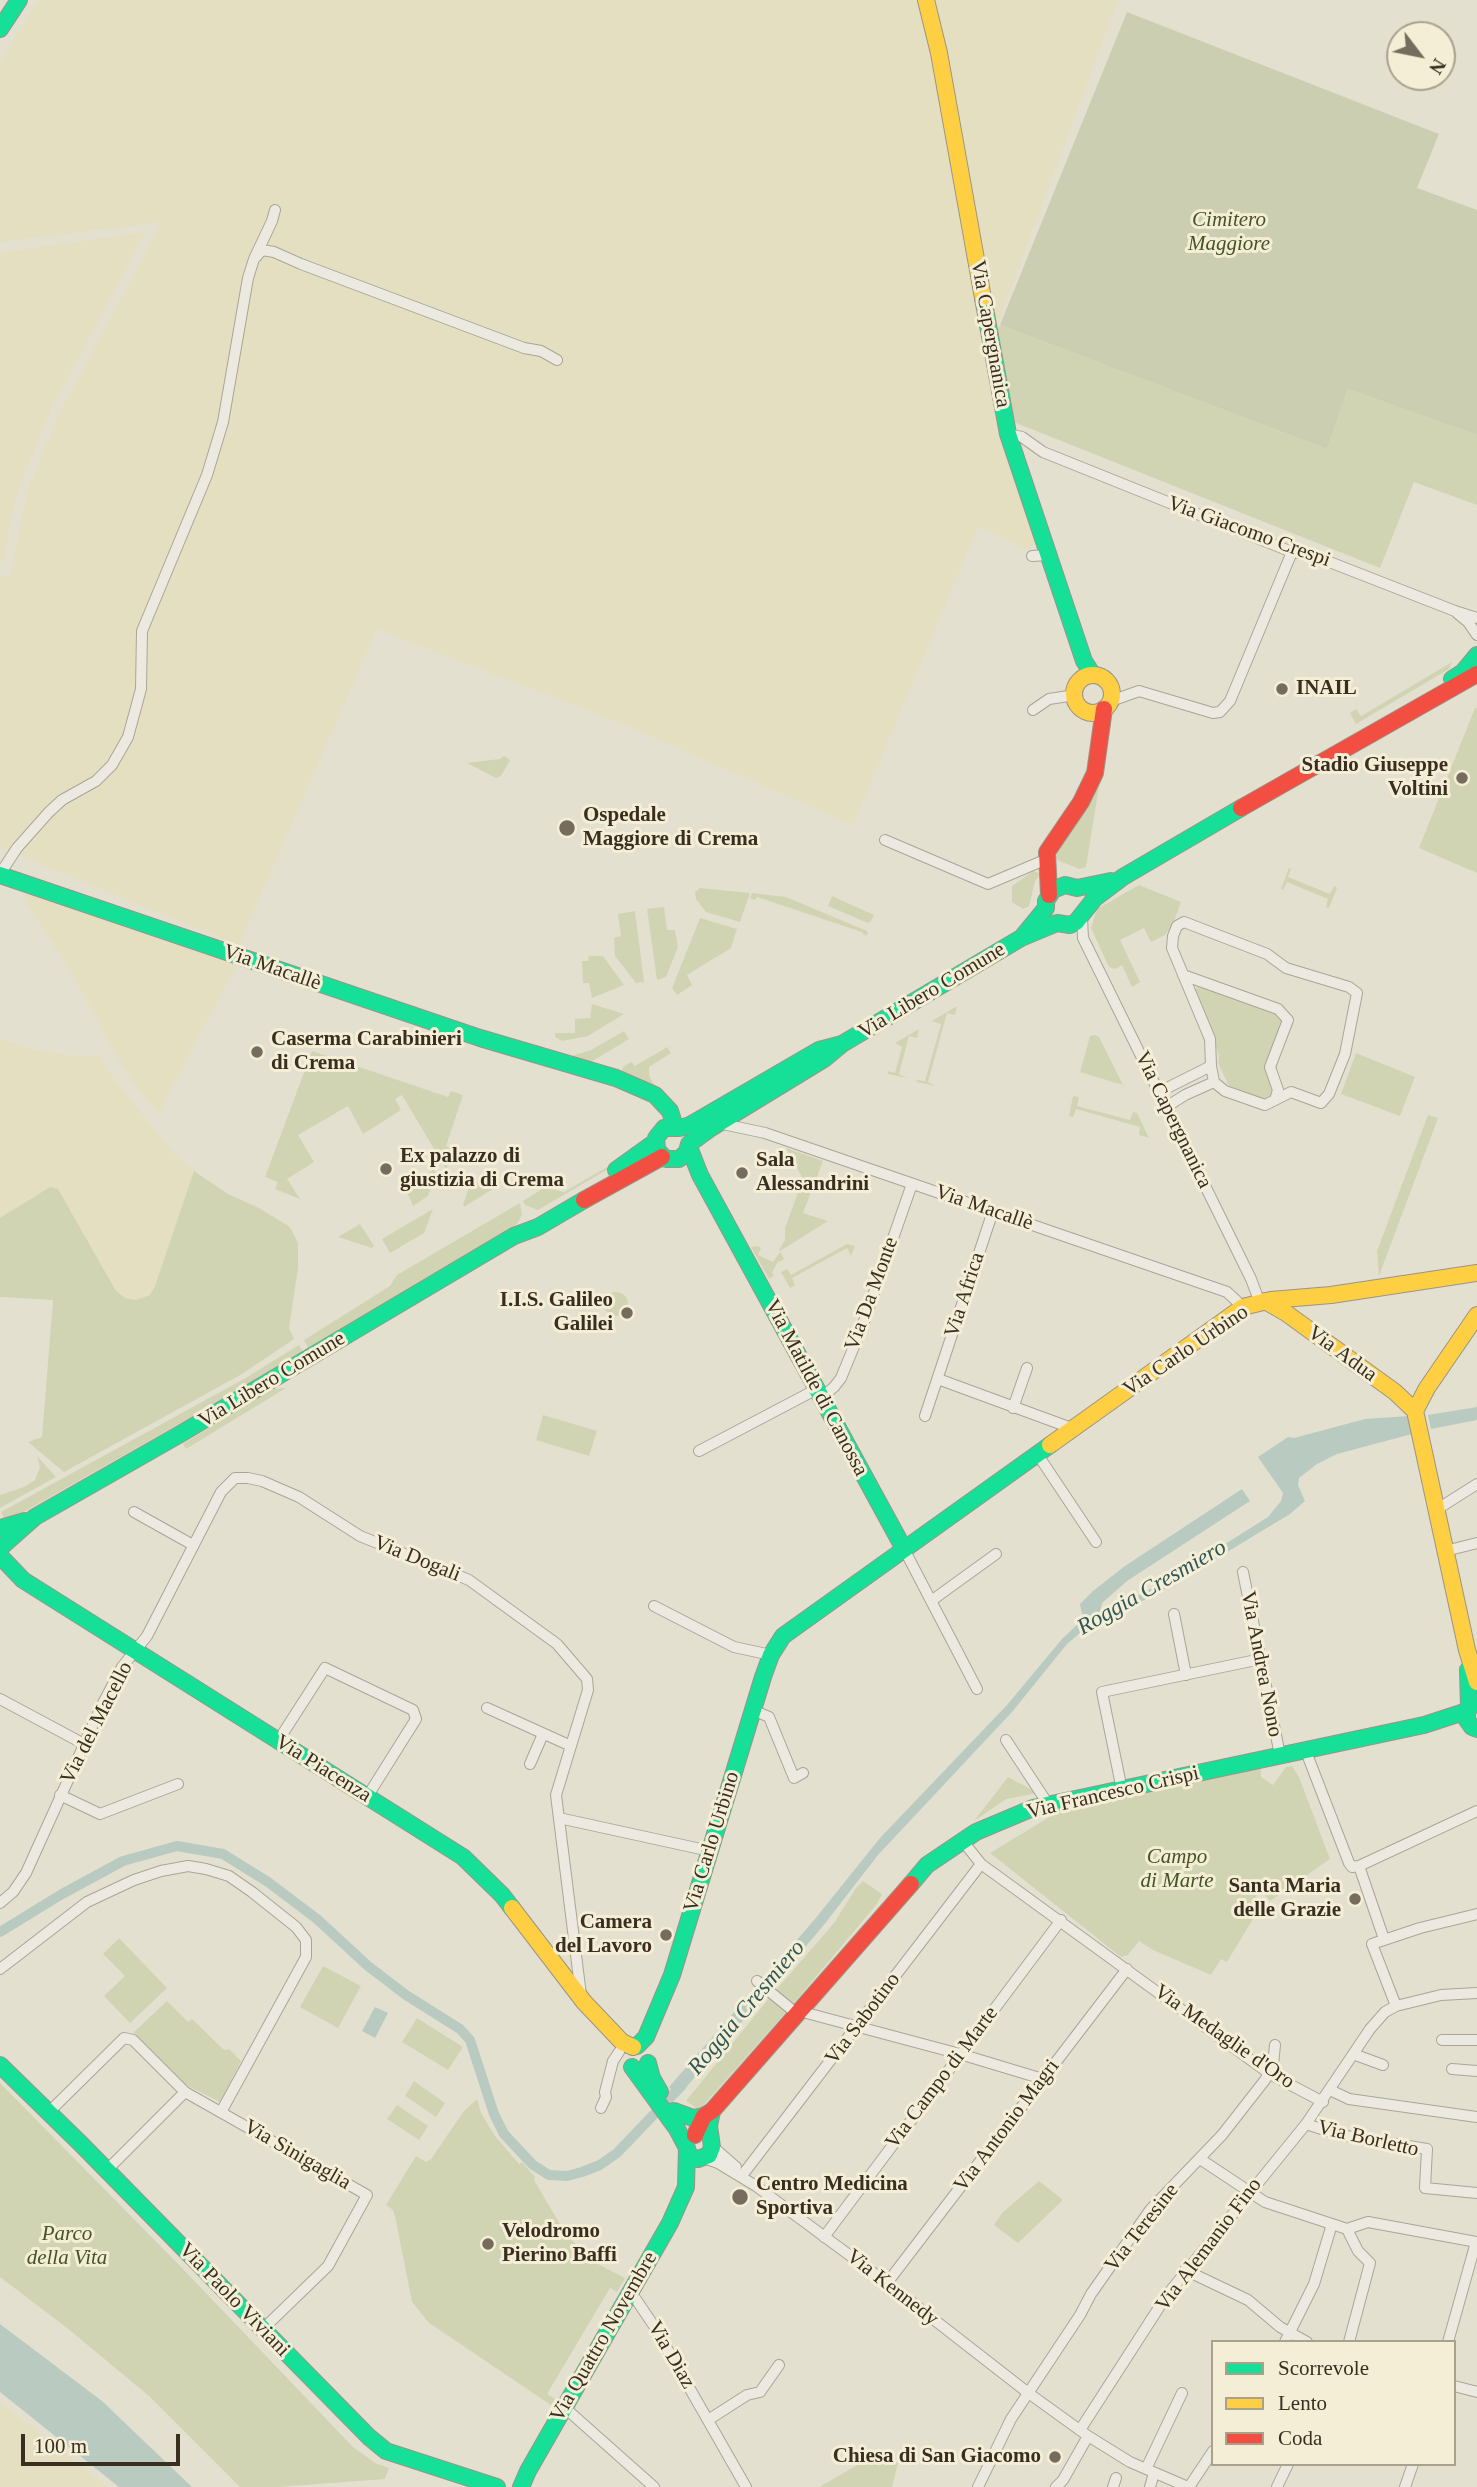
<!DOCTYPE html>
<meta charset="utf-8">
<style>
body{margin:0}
#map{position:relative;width:1477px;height:2487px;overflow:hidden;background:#e4e0cf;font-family:Georgia,serif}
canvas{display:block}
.legend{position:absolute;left:1211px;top:2340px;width:245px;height:126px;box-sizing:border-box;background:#f5eed6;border:2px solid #aaa18d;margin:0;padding:9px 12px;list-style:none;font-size:21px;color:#392e20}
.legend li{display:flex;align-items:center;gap:14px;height:35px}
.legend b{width:35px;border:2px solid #aaa18d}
.north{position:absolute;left:1386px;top:21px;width:70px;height:70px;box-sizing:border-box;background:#f5eed6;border:2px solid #aaa18d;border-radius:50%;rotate:122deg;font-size:19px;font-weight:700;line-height:28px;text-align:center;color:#392e20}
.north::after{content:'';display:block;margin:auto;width:24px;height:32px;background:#756c5d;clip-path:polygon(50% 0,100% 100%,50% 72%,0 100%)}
.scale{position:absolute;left:21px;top:2434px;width:159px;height:32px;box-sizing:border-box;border:4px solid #392e20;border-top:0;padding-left:9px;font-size:21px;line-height:24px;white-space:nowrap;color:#392e20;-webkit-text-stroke:5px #f5eed6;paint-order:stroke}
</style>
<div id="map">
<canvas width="1477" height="2487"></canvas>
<ul class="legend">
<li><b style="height:9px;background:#16e098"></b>Scorrevole</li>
<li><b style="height:9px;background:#ffcf43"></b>Lento</li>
<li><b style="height:9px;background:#f24e42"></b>Coda</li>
</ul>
<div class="north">N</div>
<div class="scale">100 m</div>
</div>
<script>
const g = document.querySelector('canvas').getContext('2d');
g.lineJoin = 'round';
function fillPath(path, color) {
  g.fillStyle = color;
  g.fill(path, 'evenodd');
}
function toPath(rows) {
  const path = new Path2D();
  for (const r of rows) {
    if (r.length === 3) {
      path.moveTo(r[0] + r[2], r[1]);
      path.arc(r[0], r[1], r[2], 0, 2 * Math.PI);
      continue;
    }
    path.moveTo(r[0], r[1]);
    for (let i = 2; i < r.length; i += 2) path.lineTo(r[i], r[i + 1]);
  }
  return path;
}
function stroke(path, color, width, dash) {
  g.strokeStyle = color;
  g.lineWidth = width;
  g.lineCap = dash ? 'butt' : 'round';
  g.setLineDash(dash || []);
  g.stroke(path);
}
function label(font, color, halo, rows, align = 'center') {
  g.font = font + ' Georgia,serif';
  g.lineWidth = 6;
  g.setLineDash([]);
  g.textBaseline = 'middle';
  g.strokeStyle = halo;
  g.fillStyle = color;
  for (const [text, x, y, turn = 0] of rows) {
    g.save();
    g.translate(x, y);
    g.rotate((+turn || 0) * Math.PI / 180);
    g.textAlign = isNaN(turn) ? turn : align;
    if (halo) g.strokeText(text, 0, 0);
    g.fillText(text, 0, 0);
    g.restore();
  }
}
fillPath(toPath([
 [39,0,1120,0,1117,3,986,356,1001,439,1036,543,1026,549,978,527,853,825,618,722,377,629,239,945,0,848,0,574,10,577,26,495,59,414,162,222,0,242,0,61],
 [146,232,51,410,17,493,10,523,5,562,0,560,0,253],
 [27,892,238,962,158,1114,132,1081,113,1052,79,985,23,897],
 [0,1038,32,1049,67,1055,100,1056,114,1079,176,1156,194,1171,155,1286,150,1295,136,1300,125,1298,116,1291,58,1189,50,1187,0,1218],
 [0,2402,108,2487,0,2487]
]), '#e3dfc0');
fillPath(toPath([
 [1000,325,1327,449,1348,389,1477,435,1477,505,1414,482,1380,568,1011,421,995,335],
 [1452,662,1449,669,1356,724,1350,713,1356,709,1361,716],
 [1475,708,1477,708,1477,873,1419,848],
 [504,756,510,760,501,776,496,778,467,763,500,759],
 [1102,768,1086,867,1080,869,1059,861,1056,858,1057,849,1086,808],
 [1289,868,1291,869,1288,877,1330,894,1334,886,1337,888,1329,908,1326,907,1328,899,1287,882,1283,890,1281,889],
 [1033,871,1041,874,1035,881,1029,906,1023,909,1012,902,1012,886],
 [1139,885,1181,902,1173,924,1165,935,1151,942,1144,928,1120,940,1140,982,1132,987,1122,965,1115,969,1109,967,1091,928,1097,909],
 [700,888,750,893,740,922,706,912,696,899,695,892],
 [752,893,786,897,867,931,868,934,865,936,862,932,757,897,755,900,750,898],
 [832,896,874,915,871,921,868,923,828,906],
 [664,907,667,930,675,930,678,947,666,977,657,980,647,909],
 [635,911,644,982,636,983,615,956,614,938,621,936,618,914],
 [700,918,737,929,731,948,687,975,692,985,677,995,672,988],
 [589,956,603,956,624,985,592,998,589,983,583,983,582,961,588,961],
 [1200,985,1281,1016,1284,1021,1267,1065,1266,1072,1273,1087,1269,1099,1262,1100,1229,1086,1218,1063,1219,1055,1194,990],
 [592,1004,624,1014,588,1036,562,1041,555,1037,555,1033,575,1033,575,1019,590,1018],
 [957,1006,955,1015,947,1013,928,1082,935,1086,917,1082,916,1080,925,1081,941,1024,932,1021],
 [919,1029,917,1038,909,1036,899,1074,907,1078,888,1074,888,1071,895,1073,902,1047,895,1043],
 [624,1031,629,1039,591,1062,572,1056,591,1050],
 [1095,1035,1099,1037,1123,1085,1080,1072,1090,1036],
 [667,1047,671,1053,649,1067,649,1075,657,1091,621,1075,623,1067,631,1062,635,1066],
 [312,1051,448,1097,451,1091,463,1095,446,1146,453,1149,446,1169,402,1095,395,1099,401,1110,363,1134,348,1106,298,1135,314,1162,287,1179,300,1199,275,1189,278,1182,265,1177],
 [1356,1053,1415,1077,1400,1116,1341,1094],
 [1073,1096,1079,1097,1077,1106,1130,1120,1133,1112,1137,1113,1149,1138,1139,1135,1140,1127,1076,1109,1073,1117,1069,1116],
 [1428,1115,1438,1118,1379,1276,1377,1251],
 [786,1148,823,1161,803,1213,828,1221,780,1251,779,1250,785,1240,785,1228,803,1179],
 [626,1156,627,1158,538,1210,525,1205,523,1201,542,1189,547,1188,564,1192],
 [432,1166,436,1174,428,1196,413,1206,407,1192,425,1184,424,1182,430,1178,427,1174,432,1171],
 [194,1171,228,1194,259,1208,290,1227,298,1243,298,1268,289,1328,294,1339,242,1374,64,1472,28,1442,42,1437,53,1300,0,1297,0,1218,50,1187,58,1189,116,1291,125,1298,136,1300,150,1295,155,1286],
 [471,1181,493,1189,464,1207,463,1205],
 [520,1203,522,1215,517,1224,500,1237,309,1350,304,1340,390,1286,397,1275],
 [433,1209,424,1233,390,1253,382,1239],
 [360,1224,374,1246,372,1248,338,1237],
 [847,1244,855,1246,851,1256,847,1248,792,1278,795,1285,790,1288,781,1272,787,1269,791,1275],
 [757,1246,761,1248,758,1255,773,1262,780,1252,784,1259,777,1263,772,1273,774,1276,769,1279,751,1247],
 [616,1304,12],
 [299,1345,304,1353,6,1522,1,1512,244,1379],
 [286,1388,186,1449,183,1444,273,1389],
 [543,1415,597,1431,589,1456,536,1440],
 [37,1456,56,1477,0,1508,0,1495,24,1487,35,1480,40,1467],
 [1292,1766,1299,1777,1330,1859,1270,1901,1264,1894,1257,1895,1252,1903,1252,1908,1257,1912,1227,1962,1221,1959,1211,1975,1153,1950,1139,1941,1128,1955,1121,1957,990,1853,1056,1813,1249,1768,1261,1769,1261,1777,1273,1785,1286,1767],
 [1008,1777,1038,1793,1006,1799,974,1821],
 [863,1881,882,1894,877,1904,793,2004,776,1990,834,1923,856,1888],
 [119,1938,167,1988,130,2023,104,1996,125,1976,103,1954],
 [323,1966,361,1986,338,2028,300,2007],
 [770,1997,786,2012,699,2110,686,2101],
 [167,2001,188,2022,192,2019,224,2050,229,2049,241,2061,220,2102,184,2084,133,2033],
 [417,2018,463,2047,448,2070,402,2042],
 [414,2081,445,2103,436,2117,405,2096],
 [0,2083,182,2268,353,2447,375,2463,389,2468,385,2479,278,2487,240,2487,149,2396,67,2328,0,2277],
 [477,2099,481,2113,495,2136,519,2164,522,2162,535,2177,534,2180,567,2236,598,2264,625,2278,617,2292,610,2288,547,2394,555,2399,551,2405,429,2323,412,2302,396,2221,393,2210,386,2205,416,2156,426,2162,431,2159,464,2111],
 [397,2105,428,2126,419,2140,387,2119],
 [1039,2181,1063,2200,1018,2243,994,2225,1002,2213],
 [875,2455,898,2463,892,2487,819,2487]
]), '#d1d4b2');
fillPath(toPath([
 [1127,12,1439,134,1417,188,1477,210,1477,435,1348,389,1327,449,1000,325]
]), '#ccceb1');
fillPath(toPath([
 [1477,1407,1477,1420,1431,1429,1428,1415],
 [1409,1416,1412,1434,1337,1454,1317,1464,1299,1478,1298,1485,1305,1501,1290,1514,1174,1584,1120,1613,1086,1628,1067,1644,1012,1712,878,1855,823,1926,678,2097,669,2087,815,1919,880,1838,1007,1705,1062,1639,1083,1619,1080,1604,1093,1591,1125,1566,1242,1489,1250,1501,1127,1581,1102,1603,1100,1612,1123,1604,1176,1575,1268,1517,1281,1501,1283,1493,1258,1457,1288,1437,1294,1438,1365,1419],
 [375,2007,388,2013,375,2038,362,2031],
 [0,2324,102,2401,192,2487,119,2487,0,2392]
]), '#b9cac1');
stroke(toPath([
 [0,1932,62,1894,123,1861,177,1846,223,1854,268,1882,317,1919,368,1966,406,1995,460,2029,470,2040,494,2114,504,2134,533,2165,549,2175,567,2176,582,2172,600,2165,617,2153,682,2085]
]), '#b9cac1', 10);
const street = toPath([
 [256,257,262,250,274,252,301,264,524,348,541,351,557,360],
 [1008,434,1022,437,1043,452,1292,552,1309,554,1455,611,1477,618],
 [1032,556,1047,555],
 [1457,613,1468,622,1477,635],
 [1111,701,1139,691,1213,713,1220,712,1230,701,1292,552],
 [1033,710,1049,699,1075,695],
 [885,840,988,884,1047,859],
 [0,874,17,848,49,812,62,800,96,781,112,765,128,737,141,689,142,631,207,475,223,422,248,278,254,259,272,221,275,210],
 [1082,918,1083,938,1251,1279,1260,1303],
 [1184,922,1267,954,1286,968,1349,987,1357,993,1345,1054,1329,1094,1321,1103,1291,1092,1265,1105,1225,1091,1214,1082,1211,1066,1210,1039,1172,948,1173,936,1177,926,1184,922],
 [1183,975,1278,1009,1288,1020,1270,1067,1278,1090,1275,1100],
 [1159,1092,1211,1066],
 [1166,1107,1185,1095,1214,1082],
 [718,1123,765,1133,1227,1292,1243,1307],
 [938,1379,1074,1429],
 [822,1397,834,1387,841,1378,862,1327,912,1184],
 [1013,1408,1027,1368],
 [925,1416,993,1211],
 [699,1451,817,1389],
 [1038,1455,1096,1542],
 [1436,1510,1477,1484],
 [134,1512,193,1545],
 [904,1549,977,1689],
 [1445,1551,1477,1543],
 [1243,1572,1280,1755],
 [931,1601,996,1554],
 [654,1606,734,1647,771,1655],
 [1174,1614,1186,1675],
 [0,1699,84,1744],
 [487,1708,571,1746],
 [753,1710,769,1717,794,1778,803,1773],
 [1006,1740,1048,1804],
 [278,1741,325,1668,413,1710,416,1719,367,1797],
 [1305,1749,1349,1863,1352,1867,1359,1866,1477,1811],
 [530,1764,543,1734],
 [1122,1790,1102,1692,1261,1659],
 [60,1795,100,1814,178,1784],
 [559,1818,710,1851],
 [962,1840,981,1864,1270,2074,1323,2102],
 [1359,1866,1384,1939],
 [0,1903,13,1892,26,1873,102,1705,122,1667,147,1636,221,1492,235,1478,248,1478,262,1481,299,1497,360,1536,469,1580,557,1644,587,1679,588,1690,556,1795,581,1995],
 [0,1969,87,1902,134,1880,161,1871,188,1866,206,1869,229,1876,252,1892,296,1927,306,1940,306,1957,221,2112],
 [757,1981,797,2014],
 [1396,2006,1372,1944,1420,1928,1477,1914],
 [799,2011,960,2054,1043,2079],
 [1442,2040,1477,2040],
 [1353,2054,1383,2065],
 [1452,2069,1477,2071],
 [1330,2090,1349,2099,1477,2117],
 [601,2108,606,2097,605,2092,613,2061,619,2052],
 [49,2112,124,2038,133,2040,185,2092,367,2195,328,2266,262,2330],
 [1306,2124,1340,2135,1427,2149,1425,2188,1477,2193],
 [712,2146,736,2167],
 [704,2158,718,2163,756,2186,887,2283,1027,2392,1088,2436,1130,2462,1188,2487],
 [1200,2159,1265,2202,1347,2229],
 [107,2170,185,2092],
 [744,2173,981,1864],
 [1347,2229,1368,2222,1477,2242],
 [1347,2229,1358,2251,1370,2263,1349,2342],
 [824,2237,1061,1920],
 [1185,2270,1248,2300,1280,2327,1307,2342],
 [887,2283,1127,1969],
 [631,2292,654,2326,746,2487],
 [1285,2342,1314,2284,1332,2224],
 [1448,2342,1476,2242],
 [1454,2386,1477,2392],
 [564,2407,654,2487],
 [708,2420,747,2395,760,2392,779,2365],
 [1080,2430,1167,2295,1306,2124,1370,2029,1385,2012,1396,2006,1441,1995,1477,1993],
 [1146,2469,1182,2393],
 [978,2487,1011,2419,1080,2315,1091,2294,1150,2210,1222,2135,1265,2080,1273,2065,1275,2045],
 [1056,2487,1063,2480,1088,2436],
 [1113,2487,1116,2478],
 [1150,2487,1154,2473],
 [1189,2487,1213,2451],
 [1277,2487,1288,2464],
 [1405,2487,1413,2464]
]);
const fast = toPath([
 [0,29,19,0],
 [983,298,1008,434,1084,661,1093,675],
 [1452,679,1463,672,1477,655],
 [0,875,480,1038,616,1078,655,1095,670,1111,675,1127],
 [1023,936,1046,908,1046,901,1053,890,1065,885,1077,888,1111,881],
 [842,1044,819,1050,690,1125,680,1128,664,1128,656,1138,657,1150,666,1159,679,1159,687,1152,689,1144,711,1128,824,1059,842,1044,1021,938,1057,923,1070,925,1076,922,1095,898,1123,877,1241,808],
 [689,1147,700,1175,904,1549],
 [616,1170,655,1142],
 [0,1528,25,1521],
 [0,1548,35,1517,182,1433,514,1236,538,1227,584,1200],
 [0,1556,23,1580,463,1857,502,1895,512,1908],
 [1468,1670,1469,1707],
 [1473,1704,1467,1711,1467,1720,1472,1727,1477,1729],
 [911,1884,927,1865,976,1832,1033,1808,1424,1725,1467,1711],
 [637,2046,646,2037,672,1975,763,1677,771,1655,783,1636,1050,1445],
 [648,2063,652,2078,660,2092],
 [0,2065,81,2144,369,2437,386,2451,497,2487],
 [674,2111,693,2118,704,2116],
 [688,2152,691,2157,698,2159,709,2155,712,2147,709,2126,712,2111],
 [521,2487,528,2471,670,2223,686,2187,687,2148,677,2129,632,2067]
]);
const slow = toPath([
 [926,0,939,53,983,298],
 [1093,694,19],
 [1265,1301,1286,1313,1395,1392,1415,1411],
 [1415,1411,1467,1650,1477,1682],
 [1415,1411,1427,1388,1477,1315],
 [1050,1445,1243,1307,1271,1300,1331,1295,1477,1273],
 [512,1908,584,2002,622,2042,633,2047]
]);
const jam = toPath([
 [1241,808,1477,674],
 [1049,895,1047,852,1081,802,1095,773,1104,709],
 [584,1200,662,1157],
 [695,2135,704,2116,712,2111,911,1884]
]);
stroke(street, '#aaa597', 12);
stroke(fast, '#999488', 18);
stroke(slow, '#999488', 18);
stroke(jam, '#999488', 18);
stroke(street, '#ece9e0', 10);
stroke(fast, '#16e098', 16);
stroke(slow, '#ffcf43', 16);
stroke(jam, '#f24e42', 16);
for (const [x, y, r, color] of [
 [1282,689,7,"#756c5d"],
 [1462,778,7,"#756c5d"],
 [567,828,9,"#756c5d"],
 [257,1052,7,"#756c5d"],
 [386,1169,7,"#756c5d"],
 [742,1173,7,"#756c5d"],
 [627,1313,7,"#756c5d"],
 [1355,1899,7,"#756c5d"],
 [666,1935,7,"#756c5d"],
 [740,2197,9,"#756c5d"],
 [488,2244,7,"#756c5d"],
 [1055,2457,7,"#756c5d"]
]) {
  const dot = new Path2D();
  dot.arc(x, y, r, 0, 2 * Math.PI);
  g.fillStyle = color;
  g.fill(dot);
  stroke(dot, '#f5eed6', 2.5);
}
label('italic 21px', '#455427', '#f5eed6', [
 ["Cimitero",1229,220],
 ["Maggiore",1229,244],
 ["Campo",1177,1857],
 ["di Marte",1177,1881],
 ["Parco",67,2234],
 ["della Vita",67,2258]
]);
label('21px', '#392e20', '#f5eed6', [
 ["Via Capergnanica",990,334,80],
 ["Via Giacomo Crespi",1249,532,20],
 ["Via Macallè",272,968,19],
 ["Via Libero Comune",932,991,-31],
 ["Via Capergnanica",1173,1120,64],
 ["Via Macallè",984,1208,19],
 ["Via Da Monte",872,1294,-70],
 ["Via Africa",965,1295,-72],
 ["Via Carlo Urbino",1186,1351,-34],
 ["Via Adua",1342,1354,36],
 ["Via Libero Comune",272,1380,-31],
 ["Via Matilde di Canossa",816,1388,62],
 ["Via Dogali",417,1559,22],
 ["Via Andrea Nono",1261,1664,79],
 ["Via del Macello",97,1723,-63],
 ["Via Piacenza",323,1769,32],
 ["Via Francesco Crispi",1113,1793,-13],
 ["Via Carlo Urbino",712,1842,-73],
 ["Via Sabotino",863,2019,-53],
 ["Via Medaglie d'Oro",1224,2037,35],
 ["Via Campo di Marte",942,2078,-53],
 ["Via Antonio Magri",1007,2126,-53],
 ["Via Borletto",1368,2139,13],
 ["Via Sinigaglia",297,2155,30],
 ["Via Teresine",1142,2228,-52],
 ["Via Alemanio Fino",1209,2245,-53],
 ["Via Kennedy",892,2288,38],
 ["Via Paolo Viviani",234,2300,46],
 ["Via Quattro Novembre",604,2337,-60],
 ["Via Diaz",671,2355,60]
]);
label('bold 21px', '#392e20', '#f5eed6', [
 ["INAIL",1296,689],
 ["Stadio Giuseppe",1448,766,"right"],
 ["Voltini",1448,790,"right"],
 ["Ospedale",583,816],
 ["Maggiore di Crema",583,840],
 ["Caserma Carabinieri",271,1040],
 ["di Crema",271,1064],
 ["Ex palazzo di",400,1157],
 ["giustizia di Crema",400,1181],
 ["Sala",756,1161],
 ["Alessandrini",756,1185],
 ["I.I.S. Galileo",613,1301,"right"],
 ["Galilei",613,1325,"right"],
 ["Santa Maria",1341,1887,"right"],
 ["delle Grazie",1341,1911,"right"],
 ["Camera",652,1923,"right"],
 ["del Lavoro",652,1947,"right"],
 ["Centro Medicina",756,2185],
 ["Sportiva",756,2209],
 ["Velodromo",502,2232],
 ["Pierino Baffi",502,2256],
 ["Chiesa di San Giacomo",1041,2457,"right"]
], 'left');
label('italic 23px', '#2f5758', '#f5eed6', [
 ["Roggia Cresmiero",1152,1588,-30],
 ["Roggia Cresmiero",747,2008,-50]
]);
</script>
